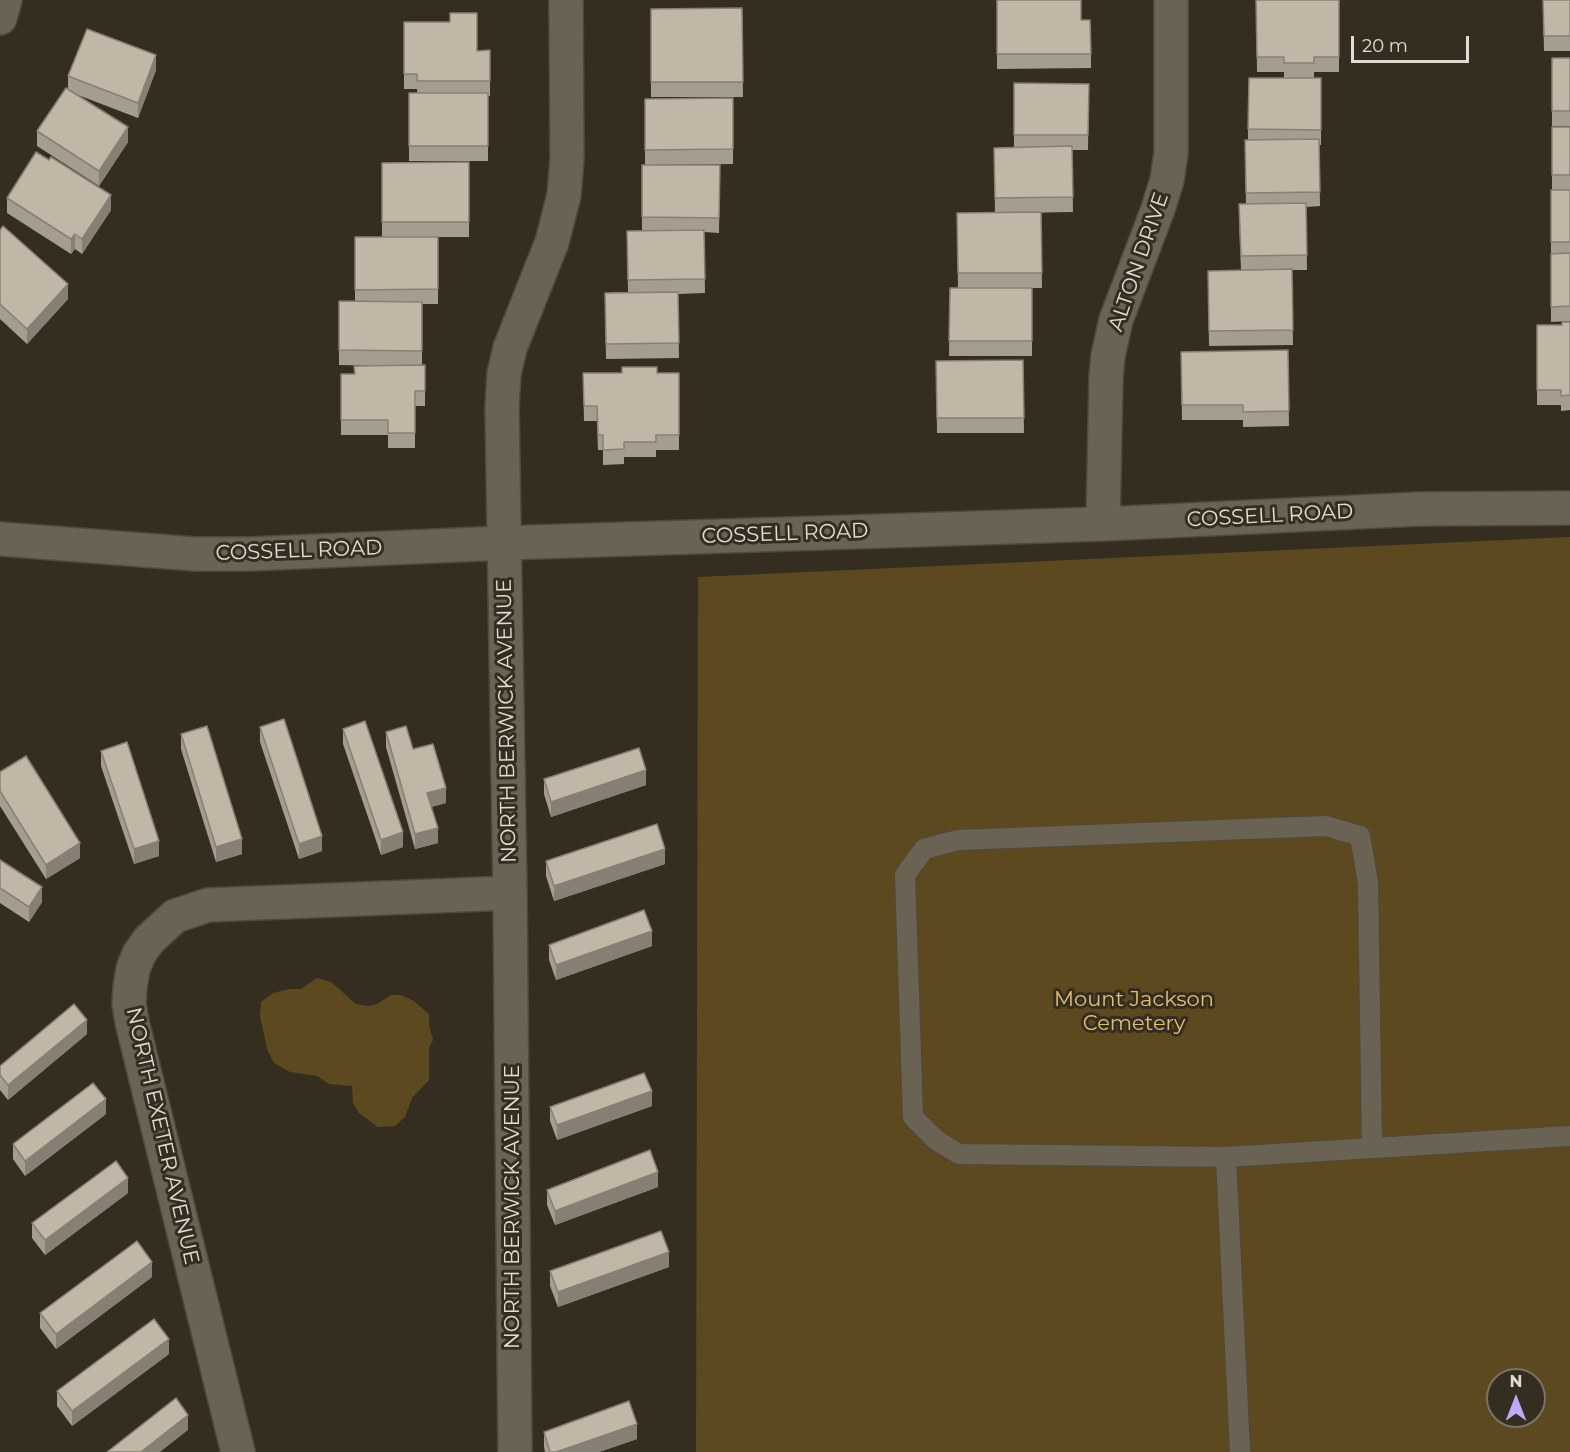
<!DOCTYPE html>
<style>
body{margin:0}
#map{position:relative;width:1570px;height:1452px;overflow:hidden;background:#352e20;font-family:Montserrat,sans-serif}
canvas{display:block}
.north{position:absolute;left:1486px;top:1368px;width:60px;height:60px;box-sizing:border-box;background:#352e20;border:2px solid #797468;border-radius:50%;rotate:0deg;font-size:16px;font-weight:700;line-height:24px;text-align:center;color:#e0dcd3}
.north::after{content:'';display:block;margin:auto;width:21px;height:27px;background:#bbaaf6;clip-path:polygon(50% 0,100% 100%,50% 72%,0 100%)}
.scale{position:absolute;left:1351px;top:36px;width:118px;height:27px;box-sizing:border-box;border:3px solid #e0dcd3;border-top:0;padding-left:8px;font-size:18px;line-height:21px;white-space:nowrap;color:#e0dcd3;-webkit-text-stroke:4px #352e20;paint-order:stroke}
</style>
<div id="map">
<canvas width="1570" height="1452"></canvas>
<div class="north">N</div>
<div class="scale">20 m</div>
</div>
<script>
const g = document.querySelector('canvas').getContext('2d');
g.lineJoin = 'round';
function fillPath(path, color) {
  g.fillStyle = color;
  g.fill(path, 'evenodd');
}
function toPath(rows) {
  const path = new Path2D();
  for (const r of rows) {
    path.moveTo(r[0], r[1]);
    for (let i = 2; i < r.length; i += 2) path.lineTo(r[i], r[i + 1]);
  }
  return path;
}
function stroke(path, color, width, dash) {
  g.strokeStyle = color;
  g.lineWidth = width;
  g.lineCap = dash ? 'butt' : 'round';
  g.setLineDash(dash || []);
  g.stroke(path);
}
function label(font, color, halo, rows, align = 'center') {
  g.font = font + ' Montserrat,sans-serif';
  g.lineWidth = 6;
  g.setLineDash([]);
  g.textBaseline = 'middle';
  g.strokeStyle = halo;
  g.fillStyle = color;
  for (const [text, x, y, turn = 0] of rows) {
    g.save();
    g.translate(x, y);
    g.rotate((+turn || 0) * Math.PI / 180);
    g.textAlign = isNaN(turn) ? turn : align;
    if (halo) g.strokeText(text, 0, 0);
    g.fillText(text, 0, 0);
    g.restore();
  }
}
fillPath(toPath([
 [1570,537,1570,1452,696,1452,698,577],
 [1498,1380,1534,1380,1534,1416,1498,1416],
 [317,978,331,982,356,1004,369,1006,377,1004,391,995,401,995,414,1001,429,1014,429,1025,433,1040,429,1048,429,1080,412,1098,405,1117,395,1126,378,1127,359,1113,353,1103,352,1086,329,1084,317,1076,290,1072,274,1063,267,1049,260,1016,261,1002,273,993,290,989,301,989]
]), '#5d491f');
const service = toPath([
 [1372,1147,1368,883,1360,836,1326,826,958,840,924,849,905,875,913,1117,936,1140,959,1154,1226,1157,1570,1136],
 [1226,1157,1240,1452]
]);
const minor = toPath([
 [0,18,5,0],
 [1103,524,1106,377,1108,356,1116,320,1158,209,1167,180,1171,153,1171,0],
 [0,539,195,554,250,554,503,543,1103,524,1420,509,1570,508],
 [238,1452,132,1022,129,1004,130,987,133,969,139,954,149,940,175,916,208,905,510,893],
 [515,1452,510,893,502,407,504,374,510,348,552,242,564,195,567,159,566,0]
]);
stroke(service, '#50493e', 22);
stroke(minor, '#50493e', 36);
stroke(service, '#6a6253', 20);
stroke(minor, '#6a6253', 33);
fillPath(toPath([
 [997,0,1081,20,1091,54,1091,68,997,69],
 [1256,0,1339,0,1339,72,1314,72,1314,78,1284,78,1284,72,1257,72],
 [1543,0,1570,0,1570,51,1544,51],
 [742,8,743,97,651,97,651,9],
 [404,22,477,51,490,50,490,96,488,96,488,161,409,161,409,93,417,93,417,89,404,89],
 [1552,58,1570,58,1570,126,1552,126],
 [156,70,138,118,78,95,128,142,99,186,37,146,37,131,68,89,68,76],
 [1321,78,1321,145,1319,145,1320,206,1306,207,1307,270,1292,270,1293,345,1209,346,1208,271,1241,270,1239,219,1246,204,1245,140,1248,140,1248,129],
 [1089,84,1088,150,1072,150,1073,212,1017,213,1041,212,1042,288,958,288,957,213,995,213,994,148,1014,147,1014,135],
 [733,98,733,164,645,165,645,99],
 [1552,127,1570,127,1570,190,1552,190],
 [469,162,469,237,438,237,438,304,422,304,422,366,425,365,425,406,415,406,415,448,388,448,388,435,341,435,341,374,354,374,354,366,390,366,339,365,339,350,355,301,355,237,382,237,382,163],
 [642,165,720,165,719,233,704,232,705,293,678,294,679,358,606,359,605,293,628,292,627,231,642,231],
 [1551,190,1570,190,1570,321,1551,322],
 [7,198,111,210,82,254,75,249,71,254,7,213],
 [0,230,68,299,27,344,0,319],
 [950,288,1032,288,1032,356,949,356],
 [1570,322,1570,410,1561,411,1561,405,1537,405,1537,325,1562,325],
 [1288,350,1289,426,1243,427,1243,420,1182,420,1181,352],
 [1023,360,1024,433,937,433,936,361],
 [583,373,679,373,679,450,656,450,656,457,624,457,624,464,603,465,603,450,598,450,597,421,584,421],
 [260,727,322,851,299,859,260,742],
 [343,729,403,847,381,855,343,744],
 [386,732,413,749,446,803,431,807,438,843,415,849,386,747],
 [181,734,242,854,216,862,181,749],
 [101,751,159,856,134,864,101,766],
 [0,772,80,858,46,879,0,806],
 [544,779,646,785,551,817,544,794],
 [0,860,42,902,29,922,0,903],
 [546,861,665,864,554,901,546,876],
 [549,945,652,946,556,980,549,960],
 [87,1034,8,1100,0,1090,0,1066],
 [652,1106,557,1140,550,1121,550,1107],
 [106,1114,25,1176,13,1159,13,1144],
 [658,1187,555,1225,547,1205,547,1190],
 [128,1193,45,1255,32,1238,32,1223],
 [669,1267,558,1307,550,1286,550,1271],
 [152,1277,56,1349,40,1328,40,1313],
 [169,1354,72,1426,57,1406,57,1391],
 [544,1432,637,1439,599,1452,545,1452,544,1447]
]), '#a59d8f');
fillPath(toPath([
 [156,55,156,70,138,118,138,103],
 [128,127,128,142,99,186,99,171],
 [111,195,111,210,82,254,82,239],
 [75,234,75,249,71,254,71,239],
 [68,284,68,299,27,344,27,329],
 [646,770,646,785,551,817,551,802],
 [446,788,446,803,427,808,427,793],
 [438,828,438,843,415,849,415,834],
 [403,832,403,847,381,855,381,840],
 [322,836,322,851,299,859,299,844],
 [242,839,242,854,216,862,216,847],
 [159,841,159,856,134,864,134,849],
 [80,843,80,858,46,879,46,865],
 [665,849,665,864,554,901,554,886],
 [42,887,42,902,29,922,29,907],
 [652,931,652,946,556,980,556,965],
 [87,1020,87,1034,8,1100,8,1085],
 [652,1091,652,1106,557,1140,557,1125],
 [106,1099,106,1114,25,1176,25,1161],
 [658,1172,658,1187,555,1225,555,1211],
 [128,1178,128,1193,45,1255,45,1240],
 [669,1252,669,1267,558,1307,558,1292],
 [152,1262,152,1277,56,1349,56,1334],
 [169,1339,169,1354,72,1426,72,1411],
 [188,1415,188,1430,160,1452,141,1452],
 [637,1424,637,1439,599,1452,556,1452]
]), '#868074');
const building = toPath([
 [997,0,1081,0,1081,20,1090,20,1091,54,997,54,997,0],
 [1256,0,1339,0,1339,57,1314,57,1314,63,1284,63,1284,57,1257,57,1256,0],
 [1543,0,1570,0,1570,36,1544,36,1543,0],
 [742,8,743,82,651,82,651,9,742,8],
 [450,13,477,13,477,51,490,50,490,81,417,81,417,74,404,74,404,22,450,22,450,13],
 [87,29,156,55,138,103,68,76,87,29],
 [1552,58,1570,58,1570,111,1552,111,1552,58],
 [1249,78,1321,78,1321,130,1248,129,1249,78],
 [1014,83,1089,84,1088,135,1014,135,1014,83],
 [66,88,128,127,99,171,37,131,66,88],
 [409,93,488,93,488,146,409,146,409,93],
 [733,98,733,149,645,150,645,99,733,98],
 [1552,127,1570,127,1570,175,1552,175,1552,127],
 [1319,139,1320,192,1246,193,1245,140,1319,139],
 [1072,146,1073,197,995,198,994,148,1072,146],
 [36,152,49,160,51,157,111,195,82,239,75,234,71,239,7,198,36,152],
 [469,162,469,222,382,222,382,163,469,162],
 [642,165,720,165,719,218,642,217,642,165],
 [1551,190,1570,190,1570,242,1551,242,1551,190],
 [1306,203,1307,255,1241,256,1239,204,1306,203],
 [1041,212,1042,273,958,273,957,213,1041,212],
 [3,226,68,284,27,329,0,304,0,230,3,226],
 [704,230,705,279,628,280,627,231,704,230],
 [355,237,438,237,438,289,355,290,355,237],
 [1570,253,1570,306,1551,307,1551,254,1570,253],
 [1292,269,1293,330,1209,331,1208,271,1292,269],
 [950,288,1032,288,1032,341,949,341,950,288],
 [678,292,679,343,606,344,605,293,678,292],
 [339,301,422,302,422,351,339,350,339,301],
 [1562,322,1570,322,1570,395,1561,396,1561,390,1537,390,1537,325,1562,325,1562,322],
 [1288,350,1289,411,1243,412,1243,405,1182,405,1181,352,1288,350],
 [1023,360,1024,418,937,418,936,361,1023,360],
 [425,365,425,391,415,391,415,433,388,433,388,420,341,420,341,374,355,374,354,366,425,365],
 [622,367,657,367,657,373,679,373,679,435,656,435,656,442,624,442,624,449,603,450,603,435,598,435,597,406,584,406,583,373,622,373,622,367],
 [284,719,322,836,299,844,260,727,284,719],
 [365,721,403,832,381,840,343,729,365,721],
 [207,726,242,839,216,847,181,734,207,726],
 [406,726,413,749,433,744,446,788,427,793,438,828,415,834,386,732,406,726],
 [127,742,159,841,134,849,101,751,127,742],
 [639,748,646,770,551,802,544,779,639,748],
 [26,756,80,843,46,865,0,791,0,772,26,756],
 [657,824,665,849,554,886,546,861,657,824],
 [0,860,42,887,29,907,0,888,0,860],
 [644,910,652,931,556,965,549,945,644,910],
 [74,1004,87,1020,8,1085,0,1075,0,1066,74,1004],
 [644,1073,652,1091,557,1125,550,1107,644,1073],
 [93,1083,106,1099,25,1161,13,1144,93,1083],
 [650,1150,658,1172,555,1211,547,1190,650,1150],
 [116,1161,128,1178,45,1240,32,1223,116,1161],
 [661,1231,669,1252,558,1292,550,1271,661,1231],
 [137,1241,152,1262,56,1334,40,1313,137,1241],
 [154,1319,169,1339,72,1411,57,1391,154,1319],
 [176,1398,188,1415,141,1452,107,1452,176,1398],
 [629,1401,637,1424,556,1452,550,1452,544,1432,629,1401]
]);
fillPath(building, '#c0b7a6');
stroke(building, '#868074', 1.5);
label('21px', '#e0dcd3', '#352e20', [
 ["ALTON DRIVE",1139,262,-71],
 ["COSSELL ROAD",1270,516,-3],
 ["COSSELL ROAD",785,534,-2],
 ["COSSELL ROAD",299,551,-2],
 ["NORTH BERWICK AVENUE",507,721,-91],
 ["NORTH EXETER AVENUE",162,1136,77],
 ["NORTH BERWICK AVENUE",513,1207,-90]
]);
label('21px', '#e2bf77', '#352e20', [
 ["Mount Jackson",1134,1000],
 ["Cemetery",1134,1024]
]);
</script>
